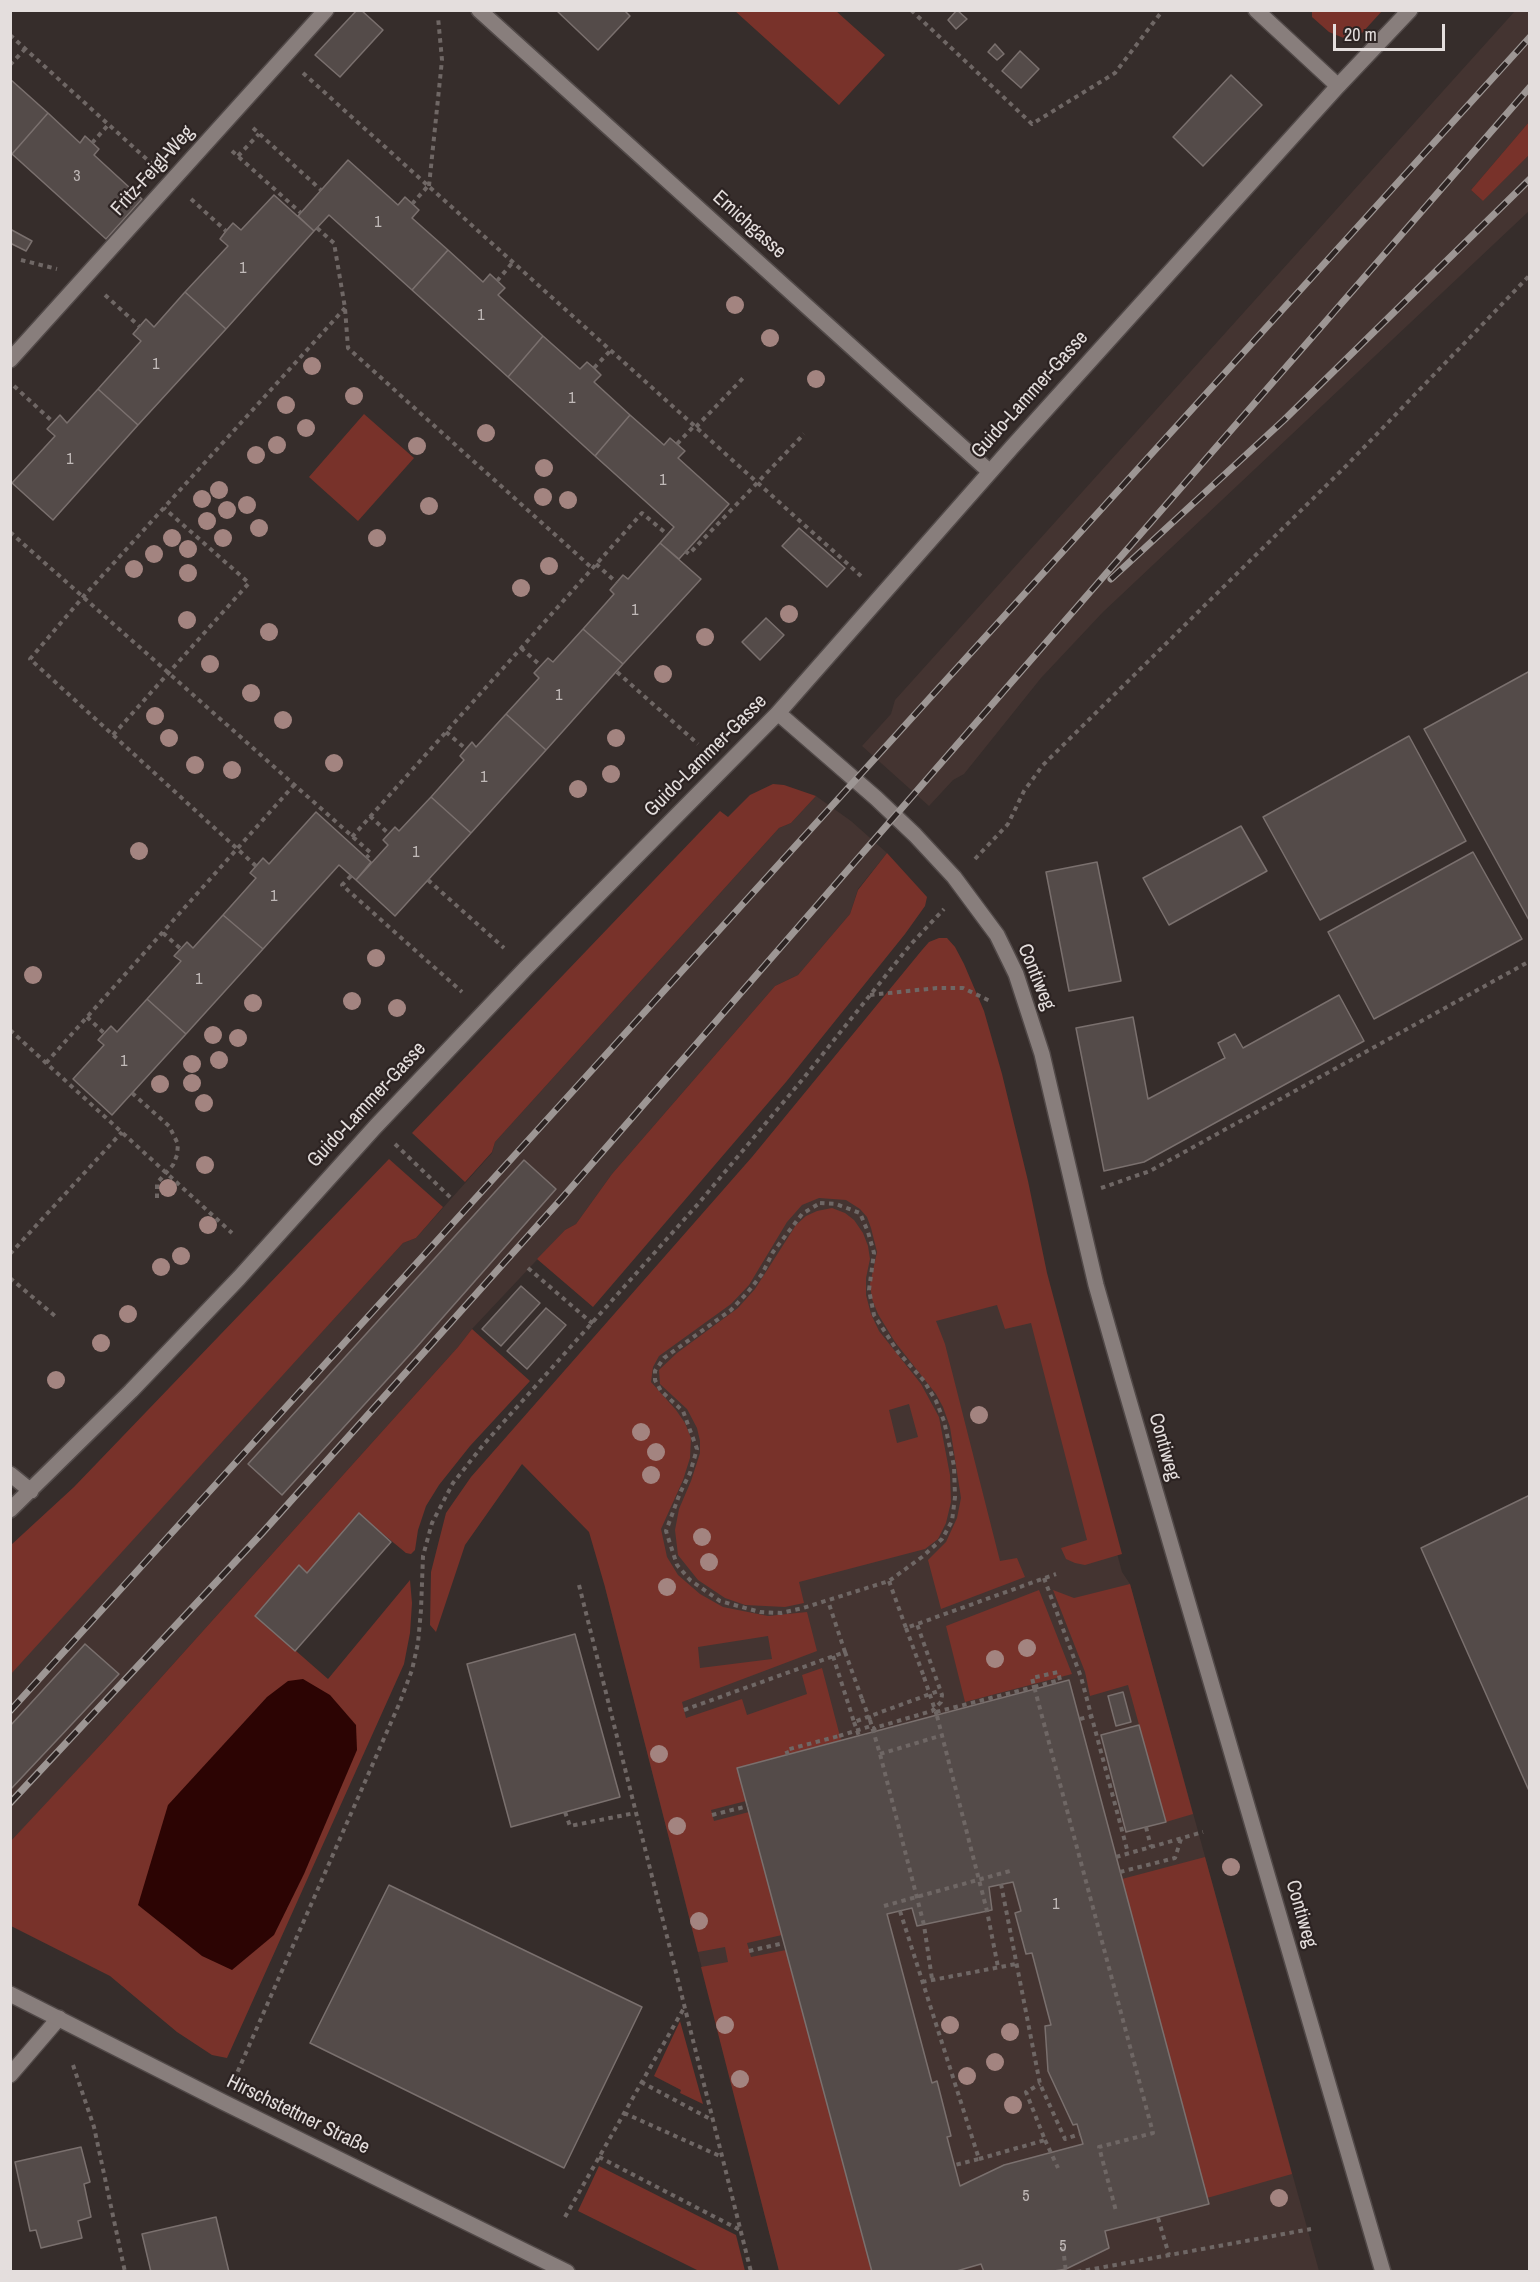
<!DOCTYPE html>
<meta charset="utf-8">
<style>
body{margin:0}
#map{position:relative;width:1540px;height:2282px;overflow:hidden;background:#362d2b;font-family:"Archivo Narrow",sans-serif}
canvas{display:block}
.frame{position:absolute;inset:0;border:12px solid #e4dedd;pointer-events:none}
.scale{position:absolute;left:1333px;top:24px;width:112px;height:27px;box-sizing:border-box;border:3px solid #e4dedd;border-top:0;padding-left:8px;font-size:18px;line-height:21px;white-space:nowrap;color:#e4dedd;-webkit-text-stroke:4px #2c2322;paint-order:stroke}
</style>
<div id="map">
<canvas width="1540" height="2282"></canvas>
<div class="frame"></div>
<div class="scale">20 m</div>
</div>
<script>
const g = document.querySelector('canvas').getContext('2d');
g.lineJoin = 'round';
function fillPath(path, color) {
  g.fillStyle = color;
  g.fill(path, 'evenodd');
}
function toPath(rows) {
  const path = new Path2D();
  for (const r of rows) {
    path.moveTo(r[0], r[1]);
    for (let i = 2; i < r.length; i += 2) path.lineTo(r[i], r[i + 1]);
  }
  return path;
}
function stroke(path, color, width, dash) {
  g.strokeStyle = color;
  g.lineWidth = width;
  g.lineCap = dash ? 'butt' : 'round';
  g.setLineDash(dash || []);
  g.stroke(path);
}
function label(font, color, halo, rows, align = 'center') {
  g.font = font + ' "Archivo Narrow",sans-serif';
  g.lineWidth = 4.5;
  g.setLineDash([]);
  g.textBaseline = 'middle';
  g.strokeStyle = halo;
  g.fillStyle = color;
  for (const [text, x, y, turn = 0] of rows) {
    g.save();
    g.translate(x, y);
    g.rotate((+turn || 0) * Math.PI / 180);
    g.textAlign = isNaN(turn) ? turn : align;
    if (halo) g.strokeText(text, 0, 0);
    g.fillText(text, 0, 0);
    g.restore();
  }
}
fillPath(toPath([
 [1515,11,1529,11,1529,122,1471,190,1483,201,1529,155,1529,211,1103,612,1041,678,964,774,953,780,929,806,862,746,891,714,895,700],
 [816,796,851,821,887,853,858,889,850,914,798,975,775,986,612,1174,576,1224,565,1230,472,1329,458,1347,105,1740,11,1842,10,1674,403,1243,416,1238,492,1153,495,1142,779,828,791,823],
 [936,1012,1047,1290,1122,1572,1130,1584,1319,2271,779,2271,605,1587,644,1548,562,1448]
]), '#443431');
fillPath(toPath([
 [735,11,836,11,885,55,839,105],
 [1312,11,1312,10,1382,11,1362,33,1346,39,1329,32,1312,17],
 [1529,122,1529,155,1483,201,1471,190],
 [364,414,414,458,358,521,309,477],
 [773,784,784,785,816,796,791,823,779,828,495,1142,492,1152,465,1182,412,1133,720,811,728,817,750,795],
 [887,853,927,897,925,906,905,934,786,1082,593,1307,537,1259,565,1230,576,1224,612,1174,775,986,798,975,850,914,858,890],
 [939,938,947,938,955,947,964,964,984,1011,1002,1074,1028,1181,1047,1273,1122,1554,1085,1565,1075,1563,1066,1559,1061,1548,1087,1540,1031,1323,1005,1329,997,1305,936,1321,945,1344,1000,1561,1017,1558,1025,1577,941,1609,928,1560,946,1542,957,1518,961,1498,950,1427,943,1407,936,1394,895,1342,878,1314,872,1299,870,1284,877,1252,871,1228,867,1217,860,1209,846,1200,819,1198,802,1205,787,1222,749,1285,731,1304,659,1356,653,1367,651,1382,676,1410,685,1423,691,1438,690,1458,683,1480,661,1529,667,1557,678,1575,700,1594,723,1607,768,1616,807,1612,817,1651,682,1702,686,1718,742,1699,747,1715,807,1694,802,1675,822,1668,841,1740,788,1755,746,1801,711,1810,714,1821,749,1812,782,1935,747,1943,751,1957,786,1950,872,2271,779,2271,701,1967,728,1962,725,1947,698,1952,605,1587,589,1532,522,1464,465,1545,436,1632,430,1625,431,1572,446,1513,471,1477,752,1157,922,950,929,942],
 [768,1636,772,1659,700,1668,698,1647],
 [389,1159,443,1207,416,1238,403,1243,11,1674,11,1545,74,1487],
 [832,1208,845,1213,854,1220,863,1233,868,1246,870,1259,866,1278,866,1295,871,1314,879,1331,921,1384,939,1417,950,1475,951,1502,946,1523,938,1539,925,1549,799,1582,804,1603,785,1607,745,1605,725,1598,698,1580,678,1555,675,1530,679,1509,691,1481,700,1453,700,1441,697,1428,687,1409,660,1384,659,1370,677,1353,738,1308,755,1289,796,1225,806,1216,817,1211],
 [909,1404,918,1437,897,1443,889,1410],
 [472,1329,530,1381,470,1446,439,1485,426,1506,418,1530,415,1550,411,1554,406,1553,359,1514,307,1573,299,1565,255,1615,328,1679,410,1580,412,1603,410,1633,404,1664,227,2058,212,2055,177,2032,110,1976,11,1926,10,1842,105,1740,458,1347],
 [1130,1584,1193,1814,1166,1822,1128,1685,1090,1696,1085,1672,1053,1590,1074,1598],
 [1039,1590,1072,1674,965,1702,946,1626],
 [1205,1857,1292,2174,1207,2198,1122,1879],
 [680,2021,703,2104,680,2093,681,2090,654,2076],
 [599,2166,736,2235,745,2271,699,2271,578,2211]
]), '#78322a');
fillPath(toPath([
 [303,1679,330,1695,356,1725,357,1750,304,1874,274,1935,232,1970,202,1956,138,1905,168,1805,267,1697,288,1681]
]), '#2c0403');
const building = toPath([
 [357,10,361,10,383,30,340,77,315,55,357,10],
 [556,10,624,10,630,16,598,50,556,10],
 [957,10,967,19,956,29,948,20,957,10],
 [995,44,1004,54,997,60,988,52,995,44],
 [1020,51,1039,69,1021,88,1002,71,1020,51],
 [1231,75,1262,105,1203,166,1173,137,1231,75],
 [10,79,48,113,12,154,10,153,10,79],
 [48,113,80,143,85,136,99,149,94,155,142,199,106,239,12,154,48,113],
 [348,160,398,205,405,197,419,210,412,218,448,250,412,290,329,215,314,231,298,216,348,160],
 [274,195,314,231,226,329,185,292,228,246,220,239,226,231,233,223,241,230,274,195],
 [10,229,32,241,26,251,10,243,10,229],
 [448,250,483,282,490,274,505,288,498,295,543,336,508,377,412,290,448,250],
 [185,292,226,329,138,425,98,389,141,341,133,334,146,319,154,327,185,292],
 [543,336,580,369,587,362,594,368,601,375,594,382,630,415,595,456,508,377,543,336],
 [98,389,138,425,53,520,12,483,55,436,47,429,60,415,67,423,98,389],
 [630,415,664,445,670,438,685,451,678,458,729,504,679,559,660,543,674,527,595,456,630,415],
 [799,528,845,568,827,587,782,546,799,528],
 [660,543,701,579,623,664,583,629,614,594,610,590,623,575,628,579,660,543],
 [766,618,784,635,760,660,742,642,766,618],
 [583,629,623,664,546,750,506,714,539,678,534,673,548,658,553,662,583,629],
 [1530,671,1530,922,1424,729,1530,671],
 [506,714,546,750,471,833,431,797,464,760,460,756,472,742,476,747,506,714],
 [1409,736,1466,841,1320,920,1263,817,1409,736],
 [431,797,471,833,395,916,356,880,388,845,383,840,395,827,399,831,431,797],
 [316,812,371,862,356,880,339,865,263,949,223,915,256,878,250,873,263,858,269,864,316,812],
 [1241,826,1267,871,1169,925,1143,878,1241,826],
 [1473,852,1522,939,1374,1019,1328,932,1473,852],
 [1097,862,1121,981,1069,991,1046,872,1097,862],
 [223,915,263,949,186,1034,147,999,181,961,174,956,187,942,193,948,223,915],
 [1339,995,1364,1041,1144,1162,1104,1171,1076,1028,1133,1017,1148,1099,1225,1058,1218,1043,1235,1034,1243,1048,1339,995],
 [147,999,186,1034,112,1115,73,1079,104,1045,98,1040,111,1026,117,1032,147,999],
 [524,1160,556,1189,415,1349,282,1495,248,1464,524,1160],
 [521,1286,540,1303,501,1346,482,1329,521,1286],
 [546,1308,566,1325,527,1369,507,1351,546,1308],
 [1530,1495,1530,1793,1421,1548,1530,1495],
 [359,1513,391,1542,295,1651,255,1616,299,1565,307,1573,359,1513],
 [575,1634,620,1797,511,1827,467,1664,575,1634],
 [85,1644,119,1674,10,1790,10,1726,85,1644],
 [1069,1680,1209,2204,1105,2231,1109,2248,1066,2269,1048,2272,984,2272,981,2264,953,2272,872,2272,737,1768,1069,1680],
 [1013,1882,1021,1911,1015,1913,1026,1954,1032,1953,1051,2025,1045,2026,1048,2071,1073,2125,1077,2124,1083,2144,1004,2165,960,2186,947,2137,951,2136,937,2081,932,2083,887,1914,912,1908,917,1926,992,1910,989,1887,1013,1882],
 [1123,1692,1131,1722,1116,1726,1108,1696,1123,1692],
 [1139,1725,1166,1822,1126,1832,1101,1735,1139,1725],
 [389,1885,642,2007,564,2168,310,2043,389,1885],
 [81,2147,90,2182,84,2184,91,2217,78,2221,82,2238,41,2248,36,2230,30,2231,15,2162,81,2147],
 [216,2217,229,2272,151,2272,142,2234,216,2217]
]);
fillPath(building, '#544b49');
stroke(building, '#7a706e', 1.5);
const service = toPath([
 [10,360,326,10]
]);
const minor = toPath([
 [479,10,990,472],
 [1256,10,1338,86],
 [778,713,876,798,915,835,954,877,997,935,1016,974,1042,1054,1096,1285,1123,1380,1383,2272],
 [10,1474,31,1491],
 [10,1510,131,1391,239,1278,376,1126,526,968,778,713,1013,446,1338,86,1410,10],
 [10,2075,59,2018]
]);
const secondary = toPath([
 [10,1994,223,2102,567,2272]
]);
stroke(service, '#514948', 18);
stroke(minor, '#514948', 18);
stroke(secondary, '#514948', 18);
stroke(toPath([
 [911,10,1032,124,1115,73,1163,10],
 [10,35,152,164],
 [10,65,25,49],
 [303,73,861,576],
 [253,128,321,190],
 [92,143,109,124],
 [232,151,301,213],
 [238,156,259,134],
 [429,186,442,60,438,17],
 [191,199,226,231],
 [412,204,428,186],
 [317,228,334,243,345,308,348,348,592,568],
 [21,260,57,269],
 [497,281,513,262],
 [105,295,140,327],
 [594,368,611,350],
 [14,386,53,422],
 [696,427,743,378],
 [677,444,695,425],
 [10,532,371,853,366,858],
 [685,551,689,554,804,434],
 [596,564,617,583],
 [521,648,541,666],
 [617,672,698,744],
 [446,732,466,749],
 [113,735,249,583,164,508],
 [370,816,389,834],
 [352,837,642,513,668,535],
 [975,859,1008,824,1024,791,1043,765,1347,465,1530,275],
 [256,866,30,659,83,597,345,308],
 [351,876,342,885,462,992],
 [428,880,504,948],
 [163,933,181,949],
 [870,995,937,988,963,988,992,1002],
 [87,1017,104,1033],
 [10,1030,232,1233],
 [46,1063,294,785],
 [132,1093,169,1126,178,1144,177,1155,173,1165,157,1183,157,1202],
 [395,1144,451,1198],
 [1101,1188,1150,1171,1530,961],
 [820,1203,836,1204,860,1213,868,1232,874,1253,869,1290,874,1315,898,1352,924,1381,936,1401,944,1421,954,1466,955,1497,952,1521,942,1539,922,1557,889,1581,803,1608,781,1613,760,1612,720,1601,690,1580,677,1565,666,1531,680,1493,690,1473,697,1449,683,1411,661,1391,655,1380,655,1371,664,1358,731,1310,747,1293,762,1274,773,1252,802,1214,820,1203],
 [10,1254,122,1132],
 [528,1268,593,1324],
 [10,1278,55,1316],
 [1044,1578,1081,1677,1128,1853],
 [889,1581,906,1628,1056,1574],
 [579,1585,751,2272],
 [906,1628,924,1677],
 [845,1652,862,1699],
 [833,1656,854,1722,941,1690],
 [1034,1687,1038,1686,1056,1681,1060,1680,1058,1672,1032,1678,1035,1690,1153,2133,1099,2147,1116,2211],
 [684,1710,845,1652,828,1601],
 [936,1712,1034,1687],
 [937,1716,987,1911,998,1967],
 [1080,1719,1092,1716],
 [870,1720,880,1754,924,1925,932,1979],
 [854,1722,859,1736],
 [875,1731,874,1728,932,1711,941,1702,942,1695,917,1624],
 [880,1754,943,1735],
 [788,1755,786,1750,839,1736],
 [565,1812,570,1826,635,1813],
 [712,1815,748,1806],
 [1146,1827,1151,1847],
 [1116,1857,1203,1832],
 [1120,1872,1175,1858,1181,1839],
 [1001,1884,1040,2084,1065,2139,1080,2134],
 [884,1906,1010,1871],
 [900,1911,979,2159,955,2165],
 [749,1951,784,1943],
 [922,1982,1016,1964],
 [73,2065,94,2127,125,2272],
 [234,2080,400,1702,412,1670,418,1643,421,1610,423,1556,432,1523,453,1483,484,1444,698,1204,802,1080,911,944,944,909],
 [641,2082,712,2120],
 [624,2113,722,2157],
 [1045,2140,1058,2168],
 [599,2157,740,2230],
 [979,2159,1045,2140,1026,2092,1040,2084],
 [565,2217,684,2008],
 [1158,2218,1169,2255],
 [1063,2247,1066,2272],
 [1077,2272,1311,2229]
]), '#6f6765', 4, [4.5, 4.5]);
stroke(service, '#887e7c', 15);
stroke(minor, '#887e7c', 15);
stroke(secondary, '#887e7c', 15);
const rail = toPath([
 [1111,579,1284,420,1530,179],
 [10,1711,1530,37],
 [10,1803,263,1532,563,1197,1530,87]
]);
stroke(rail, '#9d9694', 7);
stroke(rail, '#2c2322', 4.5, [14]);
stroke(toPath([
 [924,1677,937,1716],
 [862,1699,870,1720],
 [839,1736,871,1726]
]), '#6f6765', 4, [4.5, 4.5]);
g.fillStyle = '#a38480';
for (const [x, y] of [
 [735,305],
 [770,338],
 [312,366],
 [816,379],
 [354,396],
 [286,405],
 [306,428],
 [486,433],
 [277,445],
 [417,446],
 [256,455],
 [544,468],
 [219,490],
 [543,497],
 [202,499],
 [568,500],
 [247,505],
 [429,506],
 [227,510],
 [207,521],
 [259,528],
 [172,538],
 [223,538],
 [377,538],
 [188,549],
 [154,554],
 [549,566],
 [134,569],
 [188,573],
 [521,588],
 [789,614],
 [187,620],
 [269,632],
 [705,637],
 [210,664],
 [663,674],
 [251,693],
 [155,716],
 [283,720],
 [169,738],
 [616,738],
 [334,763],
 [195,765],
 [232,770],
 [611,774],
 [578,789],
 [139,851],
 [376,958],
 [33,975],
 [352,1001],
 [253,1003],
 [397,1008],
 [213,1035],
 [238,1038],
 [219,1060],
 [192,1064],
 [192,1083],
 [160,1084],
 [204,1103],
 [205,1165],
 [168,1188],
 [208,1225],
 [181,1256],
 [161,1267],
 [128,1314],
 [101,1343],
 [56,1380],
 [979,1415],
 [641,1432],
 [656,1452],
 [651,1475],
 [702,1537],
 [709,1562],
 [667,1587],
 [1027,1648],
 [995,1659],
 [659,1754],
 [677,1826],
 [1231,1867],
 [699,1921],
 [725,2025],
 [950,2025],
 [1010,2032],
 [995,2062],
 [967,2076],
 [740,2079],
 [1013,2105],
 [1279,2198]
]) {
  g.beginPath();
  g.arc(x, y, 9, 0, 2 * Math.PI);
  g.fill();
}
label('16px', '#c0b9b8', null, [
 ["3",77,177],
 ["1",378,223],
 ["1",243,269],
 ["1",481,316],
 ["1",156,365],
 ["1",572,399],
 ["1",70,460],
 ["1",663,481],
 ["1",635,611],
 ["1",559,696],
 ["1",484,778],
 ["1",416,853],
 ["1",274,897],
 ["1",199,980],
 ["1",124,1062],
 ["1",1056,1905],
 ["5",1026,2197],
 ["5",1063,2247]
]);
label('20px', '#e4dedd', '#2c2322', [
 ["Fritz-Feigl-Weg",153,171,-48],
 ["Emichgasse",749,225,42],
 ["Guido-Lammer-Gasse",1030,395,-48],
 ["Guido-Lammer-Gasse",706,756,-45],
 ["Contiweg",1036,977,68],
 ["Guido-Lammer-Gasse",367,1105,-47],
 ["Contiweg",1164,1447,74],
 ["Contiweg",1301,1914,74],
 ["Hirschstettner Straße",298,2115,26]
]);
</script>
